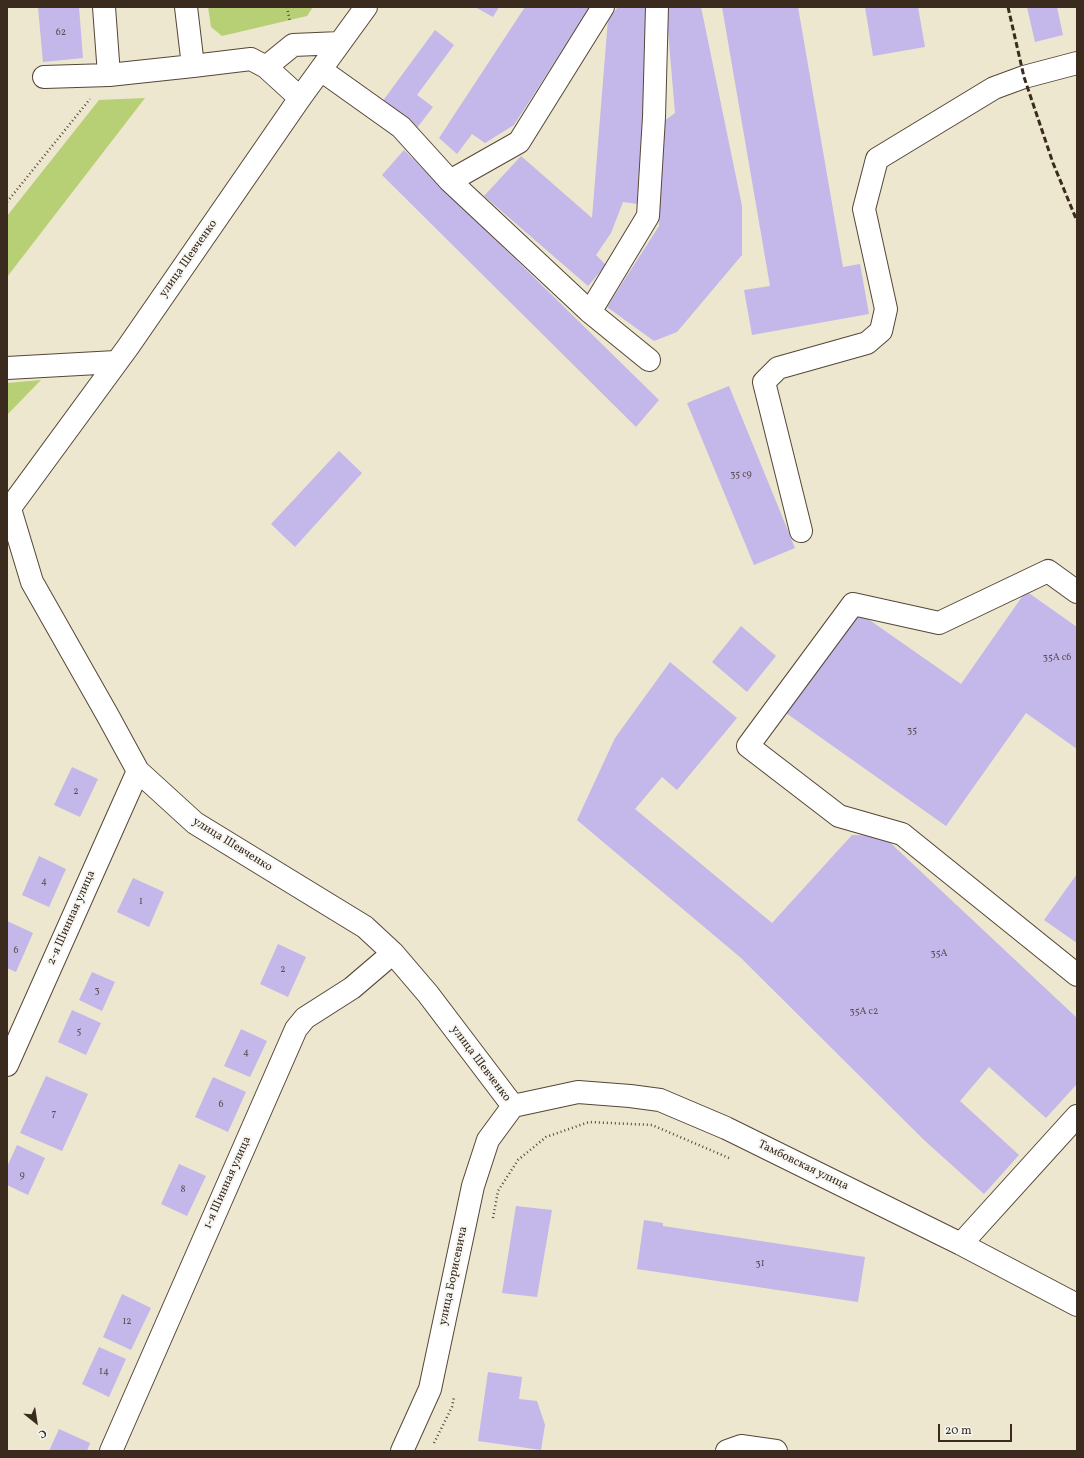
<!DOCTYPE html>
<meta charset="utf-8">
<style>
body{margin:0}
#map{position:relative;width:1084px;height:1458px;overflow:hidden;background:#ece7ce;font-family:Vollkorn,serif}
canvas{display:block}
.frame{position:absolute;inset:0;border:8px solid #3b2a1e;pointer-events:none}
.north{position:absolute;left:16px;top:1402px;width:40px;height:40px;-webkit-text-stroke:3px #f6f6f2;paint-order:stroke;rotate:150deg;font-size:11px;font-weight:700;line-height:16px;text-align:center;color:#3b2a1e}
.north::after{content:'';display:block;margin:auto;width:14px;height:18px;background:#3b2a1e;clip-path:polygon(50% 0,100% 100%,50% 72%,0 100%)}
.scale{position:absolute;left:938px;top:1424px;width:74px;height:18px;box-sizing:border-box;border:2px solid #3b2a1e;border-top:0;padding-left:5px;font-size:12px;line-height:14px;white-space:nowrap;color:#3b2a1e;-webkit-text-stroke:3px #f6f6f2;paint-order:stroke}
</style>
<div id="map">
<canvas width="1084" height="1458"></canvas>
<div class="frame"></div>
<div class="north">С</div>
<div class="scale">20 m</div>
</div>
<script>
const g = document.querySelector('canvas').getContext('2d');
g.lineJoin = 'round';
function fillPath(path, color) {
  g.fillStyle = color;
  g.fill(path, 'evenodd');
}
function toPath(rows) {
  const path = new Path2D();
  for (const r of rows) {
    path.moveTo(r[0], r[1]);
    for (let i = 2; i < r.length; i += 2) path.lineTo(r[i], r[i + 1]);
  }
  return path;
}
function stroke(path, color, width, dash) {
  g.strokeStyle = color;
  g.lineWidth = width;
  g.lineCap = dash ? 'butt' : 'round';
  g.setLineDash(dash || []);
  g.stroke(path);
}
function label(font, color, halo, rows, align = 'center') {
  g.font = font + ' Vollkorn,serif';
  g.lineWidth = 4;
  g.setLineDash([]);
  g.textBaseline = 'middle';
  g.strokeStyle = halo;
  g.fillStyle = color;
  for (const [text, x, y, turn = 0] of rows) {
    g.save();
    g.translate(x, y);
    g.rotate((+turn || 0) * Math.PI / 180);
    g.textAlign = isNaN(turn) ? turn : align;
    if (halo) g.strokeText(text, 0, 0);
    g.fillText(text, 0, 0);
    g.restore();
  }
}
fillPath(toPath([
 [208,7,313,7,307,16,222,36,211,27],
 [145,98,7,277,7,216,99,100],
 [41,380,7,415,7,383]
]), '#b7d075');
fillPath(toPath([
 [38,7,79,7,83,58,43,62],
 [475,7,499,7,493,17],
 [525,7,590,7,514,125,485,143,472,134,457,154,439,138],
 [618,7,647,7,649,15,637,204,623,202,611,233,596,255,606,265,588,286,484,196,521,156,592,218,608,19],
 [666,7,701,7,742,206,742,255,677,332,654,341,607,307,659,226,664,121,675,113],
 [722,7,798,7,843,267,860,264,869,314,752,335,744,290,770,286],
 [865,7,918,7,925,47,873,56],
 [1027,7,1057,7,1063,35,1035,42],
 [435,30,454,45,417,95,433,107,417,128,382,102],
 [404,150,659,400,636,427,382,175],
 [729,386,795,548,754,565,687,403],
 [339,451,362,473,295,547,271,524],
 [1026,591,1077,627,1077,749,1026,713,946,826,786,713,858,612,961,684],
 [741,626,776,656,747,692,712,662],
 [670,662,737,718,677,790,662,777,635,809,772,923,852,835,883,836,1077,1018,1077,1084,1046,1118,989,1067,960,1101,1019,1155,984,1194,924,1140,741,958,577,820,615,738],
 [72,767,98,779,80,817,54,805],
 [39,856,66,869,49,907,22,895],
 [1077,874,1077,943,1044,920],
 [133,878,164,892,149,927,117,912],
 [7,921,33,933,16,972,7,968],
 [278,944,306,957,288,997,260,984],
 [92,972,115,982,102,1011,79,1000],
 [72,1010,101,1023,86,1055,58,1042],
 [241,1029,267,1041,250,1077,224,1066],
 [46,1076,88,1094,62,1151,20,1133],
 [213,1077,246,1092,228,1132,195,1117],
 [17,1145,45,1158,28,1195,7,1185,7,1167],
 [179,1164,206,1176,187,1216,161,1204],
 [516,1206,552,1210,537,1297,502,1293],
 [644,1220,663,1223,663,1226,865,1257,858,1302,637,1269],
 [122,1294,151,1308,131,1350,103,1337],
 [99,1347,126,1359,109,1397,82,1384],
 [488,1372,522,1377,519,1399,537,1401,545,1425,541,1450,478,1441],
 [59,1429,90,1443,87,1451,49,1451]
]), '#c4b7ea');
const minor = toPath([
 [104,7,109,75,193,66],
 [186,7,193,66,251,59,266,67,300,98],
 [266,67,293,45,340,43],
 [321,70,401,127,450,181,590,312,649,360],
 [44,77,109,75],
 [450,181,519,142,603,7],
 [590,312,648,216,654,117,657,7],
 [7,368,116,362],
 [10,509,32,582,108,716,138,771,195,823,365,927,393,953,428,994,513,1106],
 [7,512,128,347,300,98,366,7],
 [801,531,764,382,778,368,867,343,881,331,886,309,864,209,877,159,994,88,1024,77,1077,63],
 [1077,592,1048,571,939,623,853,604,748,746,839,816,902,834,1077,975],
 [7,1065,138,771],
 [513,1106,578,1092,630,1096,660,1100,726,1128,961,1244,1077,1305],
 [961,1244,1077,1116],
 [111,1451,296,1029,305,1018,352,988,393,953],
 [402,1451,430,1389,473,1186,488,1140,513,1106],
 [727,1451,741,1446,776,1451]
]);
stroke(minor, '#564638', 24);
stroke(toPath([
 [287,7,290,22],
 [7,202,90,99],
 [493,1218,498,1191,518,1160,546,1137,589,1122,652,1125,729,1158],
 [434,1443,452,1407,454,1397]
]), '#564638', 2.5, [1, 3]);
stroke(minor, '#fff', 22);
stroke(toPath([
 [1008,7,1024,77,1053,163,1077,221]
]), '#3b2a1e', 3, [6, 3]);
label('10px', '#5d4d51', null, [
 ["62",61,33],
 ["35 с9",741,475],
 ["35А с6",1057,658],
 ["35",912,731],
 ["2",76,792],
 ["4",44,882],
 ["1",141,902],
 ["6",16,951],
 ["35А",939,954],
 ["2",283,970],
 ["3",97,991],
 ["35А с2",864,1012],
 ["5",79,1032],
 ["4",246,1053],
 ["6",221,1105],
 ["7",54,1114],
 ["9",22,1176],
 ["8",183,1190],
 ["31",760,1264],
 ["12",127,1322],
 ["14",104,1372]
]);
label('12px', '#3b2a1e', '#f6f6f2', [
 ["улица Шевченко",189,259,-55],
 ["улица Шевченко",232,845,32],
 ["2-я Шинная улица",72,918,-66],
 ["улица Шевченко",480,1064,53],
 ["Тамбовская улица",803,1166,26],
 ["1-я Шинная улица",228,1183,-66],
 ["улица Борисевича",454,1276,-78]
]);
</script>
